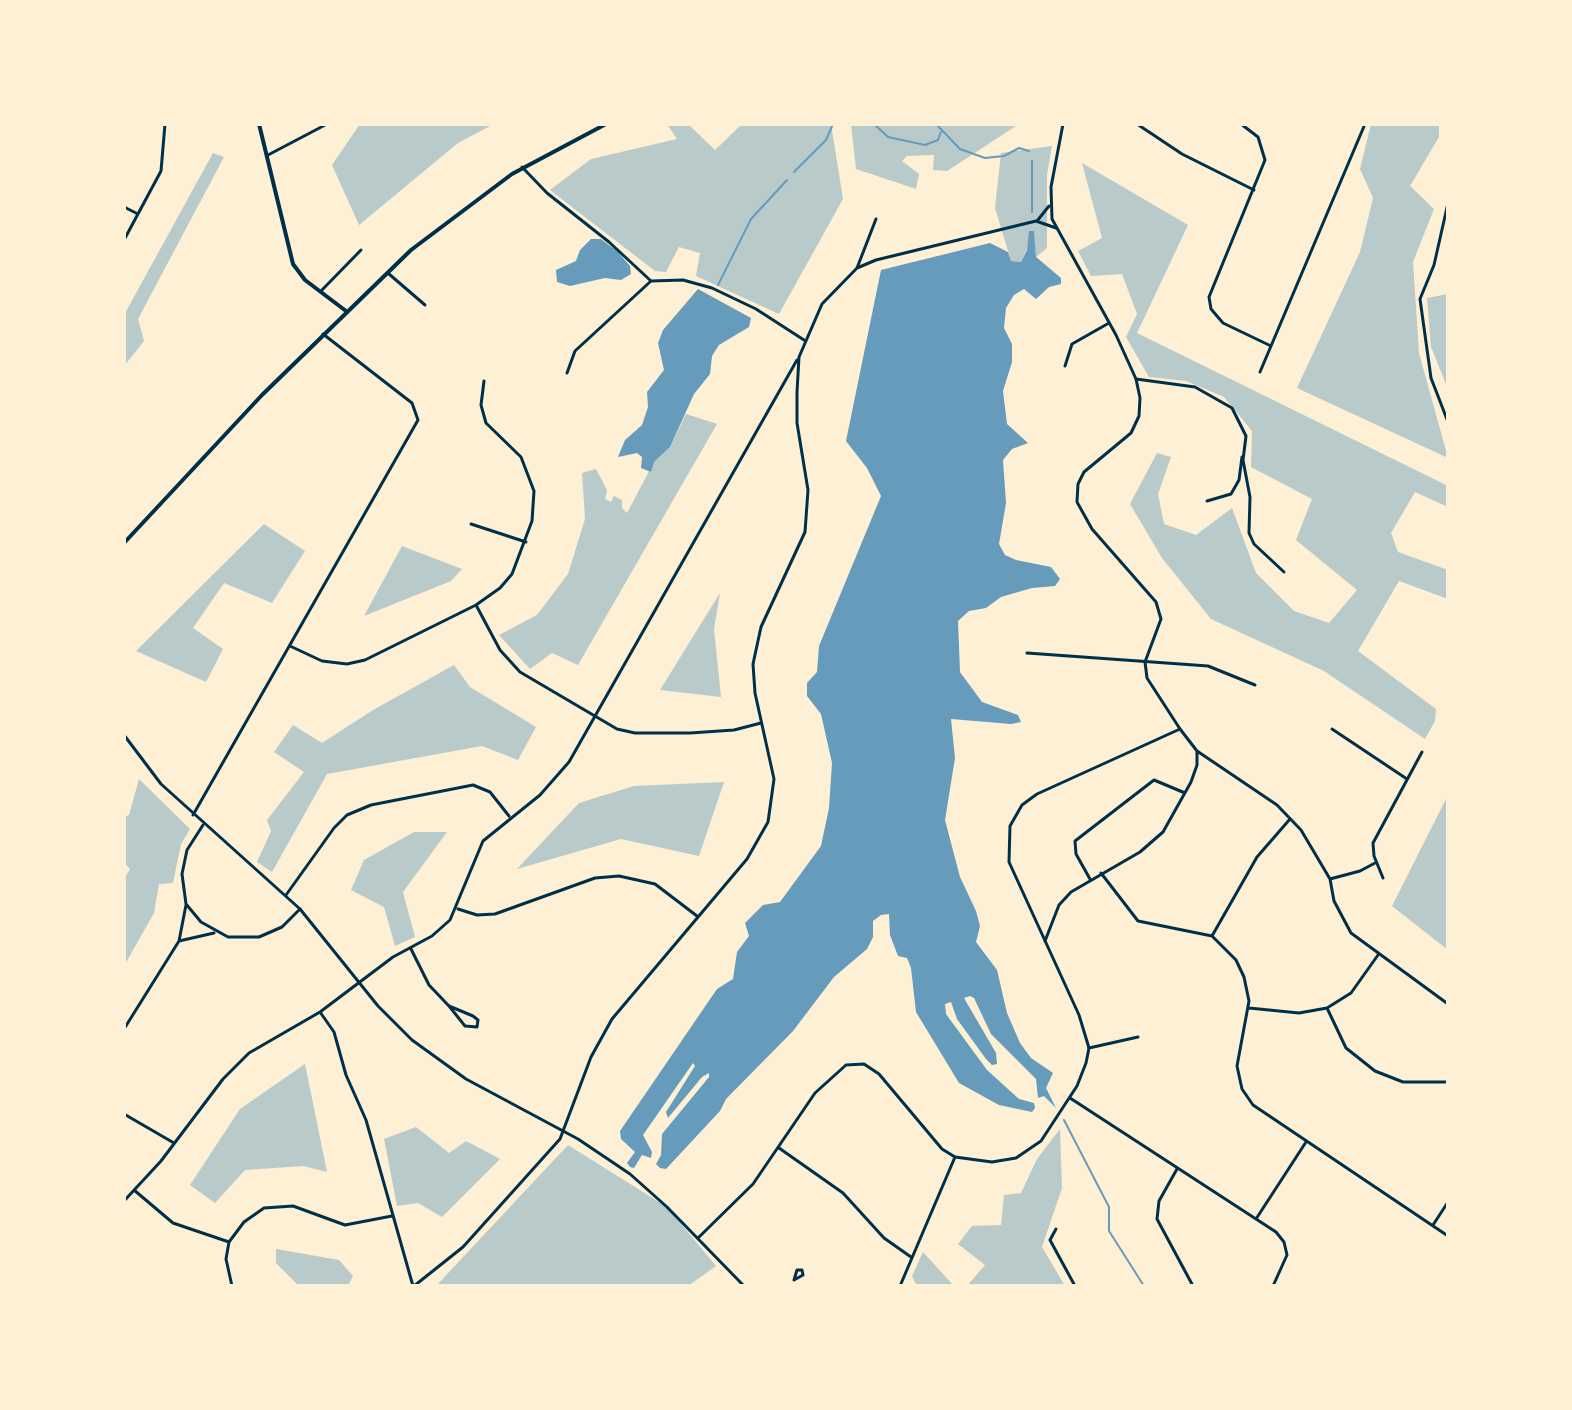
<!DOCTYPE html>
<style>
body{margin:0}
#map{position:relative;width:1572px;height:1410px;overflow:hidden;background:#fdf0d5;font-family:Lato,sans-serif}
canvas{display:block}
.frame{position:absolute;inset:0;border:126px solid #fdf0d5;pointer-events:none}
</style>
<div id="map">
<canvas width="1572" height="1410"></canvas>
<div class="frame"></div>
</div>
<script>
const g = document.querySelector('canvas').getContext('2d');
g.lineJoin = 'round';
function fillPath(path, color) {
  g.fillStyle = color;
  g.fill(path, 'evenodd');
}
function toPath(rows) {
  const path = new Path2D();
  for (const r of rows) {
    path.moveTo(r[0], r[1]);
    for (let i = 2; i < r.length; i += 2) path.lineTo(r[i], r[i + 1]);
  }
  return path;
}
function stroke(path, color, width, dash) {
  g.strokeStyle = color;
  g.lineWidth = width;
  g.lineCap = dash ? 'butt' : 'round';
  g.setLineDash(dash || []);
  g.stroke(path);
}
fillPath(toPath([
 [360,124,494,124,458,143,359,225,332,165],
 [667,124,688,124,715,150,742,124,831,124,843,199,779,314,696,276,700,253,679,247,666,272,655,271,550,190,591,159,677,139],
 [851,124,1019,124,947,171,933,170,934,155,907,156,902,161,919,174,916,189,856,169],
 [1371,124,1439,124,1439,137,1410,186,1434,209,1413,262,1419,353,1448,458,1297,388,1360,252,1373,198,1360,169],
 [1052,146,1047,175,1047,248,1036,257,1034,232,1021,262,1011,261,995,208,1001,153],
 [213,153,224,157,138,319,144,341,124,366,124,315],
 [1082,163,1188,225,1137,333,1448,486,1448,507,1415,492,1391,533,1398,552,1448,570,1448,599,1399,581,1358,651,1436,709,1435,721,1425,739,1324,671,1211,619,1162,558,1130,504,1157,453,1171,457,1158,494,1164,524,1196,535,1232,508,1256,573,1294,611,1329,623,1357,590,1296,540,1312,499,1251,467,1252,431,1224,397,1186,381,1149,377,1126,337,1137,314,1122,274,1091,276,1078,251,1102,238],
 [1448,294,1448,389,1431,347,1427,298],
 [686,414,717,424,578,665,552,653,530,669,499,635,537,615,568,574,585,519,582,473,596,469,607,490,605,499,611,502,614,496,622,500,622,508,627,513,654,462,670,447],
 [264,524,305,551,272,603,224,583,193,628,223,649,206,682,136,651],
 [402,546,462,569,451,581,364,616],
 [720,593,714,629,721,697,660,690],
 [454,665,470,687,536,727,518,760,482,746,327,774,272,872,257,862,271,831,267,820,304,772,274,752,293,725,322,743,373,710],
 [139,779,190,829,181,844,173,883,159,884,154,913,124,966,124,879,130,869,124,862,124,817,129,815],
 [724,782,699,856,621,839,517,869,579,803,634,786],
 [1448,795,1448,950,1392,906],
 [414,832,447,832,403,892,415,937,395,946,384,907,351,890,364,860],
 [305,1064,327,1172,303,1166,245,1170,215,1203,190,1185,240,1109],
 [416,1127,449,1153,466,1141,500,1159,442,1217,418,1203,397,1206,384,1139],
 [1060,1129,1062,1188,1042,1247,1065,1286,967,1286,985,1265,958,1244,972,1226,1001,1225,1004,1195,1021,1193,1037,1159],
 [568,1145,667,1207,716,1266,688,1286,436,1286],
 [276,1249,339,1260,353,1276,348,1286,299,1286,276,1263],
 [923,1252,954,1286,917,1286,912,1276]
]), '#b9caca');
fillPath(toPath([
 [1029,231,1034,231,1036,257,1061,278,1061,284,1049,287,1036,299,1024,289,1014,295,1006,308,1004,328,1012,344,1012,362,1003,391,1007,424,1028,443,1012,449,1003,460,1006,503,999,544,1005,555,1016,560,1051,567,1060,579,1055,586,1032,588,1001,597,986,608,969,611,958,621,960,672,982,702,1018,715,1021,722,1011,724,951,719,955,758,945,820,960,877,976,911,980,926,976,942,997,970,1007,1013,1020,1043,1031,1058,1053,1073,1046,1088,1056,1108,1044,1096,1038,1098,1036,1079,991,1034,974,998,970,996,964,998,996,1053,997,1064,992,1065,986,1059,957,1019,951,1002,945,1004,946,1014,987,1070,1019,1099,1034,1103,1035,1108,1032,1112,999,1105,959,1083,916,1012,911,968,907,958,898,956,890,935,889,914,881,915,873,921,873,937,867,949,834,977,793,1031,726,1099,720,1111,666,1169,660,1168,656,1164,661,1155,662,1134,709,1077,709,1073,702,1077,668,1118,666,1112,695,1066,693,1063,643,1135,652,1152,651,1158,642,1155,634,1168,630,1167,627,1163,635,1152,621,1139,620,1131,717,989,733,979,737,952,749,936,745,923,763,905,780,902,821,846,829,808,832,763,821,714,807,696,807,683,817,672,819,646,881,496,867,468,846,441,881,270,990,243,1008,252,1011,261,1021,262,1027,250],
 [591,239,601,239,617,251,630,266,631,274,621,280,605,278,570,286,557,282,556,270,576,261,580,250],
 [698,289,751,318,749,327,719,345,712,356,710,374,694,394,670,447,654,462,651,472,641,468,642,457,637,453,618,457,625,440,642,425,648,407,647,392,664,370,658,343,663,330]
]), '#669bbc');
stroke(toPath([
 [850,124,852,124],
 [874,124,888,137,925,145,938,140,941,132],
 [936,124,960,149,985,158,1004,156,1019,148,1029,151],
 [1032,161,1032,212],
 [794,172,826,140,833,124],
 [718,285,751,219,787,180],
 [1064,1120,1109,1207,1109,1231,1144,1286]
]), '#669bbc', 2);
stroke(toPath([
 [1137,124,1182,154,1254,190],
 [1241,124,1258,137,1265,160,1209,297,1211,309,1223,323,1271,346],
 [268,155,327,124],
 [522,167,547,193,609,242,651,281,683,280,712,288,756,309,804,340],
 [1448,203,1434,265,1420,299,1431,378,1448,422],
 [124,207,138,214],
 [1037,221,1049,206],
 [124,240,161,171,165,124],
 [857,268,876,219],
 [389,274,425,305],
 [321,291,361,250],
 [1065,366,1072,344,1109,323],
 [1260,372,1365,124],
 [567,373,575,351,651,281],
 [1136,379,1195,387,1232,408,1246,436,1243,460,1250,497,1249,533,1254,544,1284,572],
 [1207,501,1231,494,1239,480,1242,457],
 [471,524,526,542],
 [476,605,500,650,520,672,617,729,635,733,690,733,734,730,761,723],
 [290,646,322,661,347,664,365,660,476,605,500,588,512,574,532,521,534,491,521,457,486,423,481,405,484,381],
 [1027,653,1208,666,1255,685],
 [1180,729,1197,751,1277,805,1301,830,1330,879,1334,901,1351,933,1448,1004],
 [1332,729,1407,779],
 [193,815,418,420,412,403,323,334],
 [203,825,187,850,182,874,186,904,201,922,228,937,259,937,282,927,300,909],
 [1101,873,1138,921,1212,936,1236,960,1244,977,1249,1001,1237,1066,1242,1089,1253,1105,1448,1236],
 [1383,878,1374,856,1373,843,1422,752],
 [1090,879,1076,854,1075,841,1154,780,1185,793],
 [1330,879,1360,871,1375,863],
 [286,895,334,828,347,815,371,805,473,785,490,792,509,816],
 [458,909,477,915,495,914,595,878,619,876,655,884,697,916],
 [1212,936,1257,857,1290,819],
 [179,941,186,905],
 [1045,941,1059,905,1071,892,1140,852,1163,832,1191,782,1197,765,1197,751],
 [411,949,429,985,448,1005],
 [449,1006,473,1016,478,1020,477,1027,465,1026,449,1006],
 [1249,1008,1299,1013,1327,1008,1351,993,1378,955],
 [1327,1008,1346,1048,1375,1071,1403,1082,1448,1082],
 [320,1012,334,1032,346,1075,366,1120,413,1286],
 [124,1029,179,941,214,933],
 [1089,1048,1138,1037],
 [1070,1098,1276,1232,1284,1242,1287,1255,1273,1286],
 [124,1114,174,1143],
 [779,1148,843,1193,884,1238,911,1257],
 [1177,1169,1159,1201,1157,1219,1193,1286],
 [134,1190,173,1223,229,1242],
 [124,1201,161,1161,223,1079,249,1053,320,1012,393,957,432,936,450,920,483,841,540,795,569,762,797,360],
 [1256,1219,1306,1142],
 [1433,1225,1448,1202],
 [1056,1229,1050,1240,1075,1286],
 [797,1270,802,1270,803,1275,794,1280,797,1270],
 [232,1286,226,1259,229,1242,244,1222,264,1208,293,1206,345,1225,392,1216],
 [414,1286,463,1247,560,1139,591,1057,612,1019,747,859,768,822,774,779,755,693,753,664,761,627,805,532,808,490,797,423,797,392,799,357,822,304,857,268,876,260,1036,221,1056,228],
 [900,1286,955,1157]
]), '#003049', 3);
stroke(toPath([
 [124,735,161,784,300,909,378,1006,412,1040,466,1079,578,1139,630,1174,667,1207,744,1286],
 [698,1238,753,1184,815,1093,846,1065,864,1064,879,1074,942,1149,955,1157,992,1162,1016,1158,1041,1141,1077,1086,1086,1063,1089,1048,1079,1015,1009,862,1010,826,1022,805,1037,794,1180,729,1147,678,1145,662,1161,619,1156,602,1092,529,1077,502,1078,484,1084,472,1131,433,1139,416,1140,398,1136,379,1116,335,1052,219,1051,187,1063,124]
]), '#003049', 3);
stroke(toPath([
 [259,124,293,264,305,280,346,311]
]), '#003049', 4);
stroke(toPath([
 [124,543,262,395,411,250,512,174,606,124]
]), '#003049', 4);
</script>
